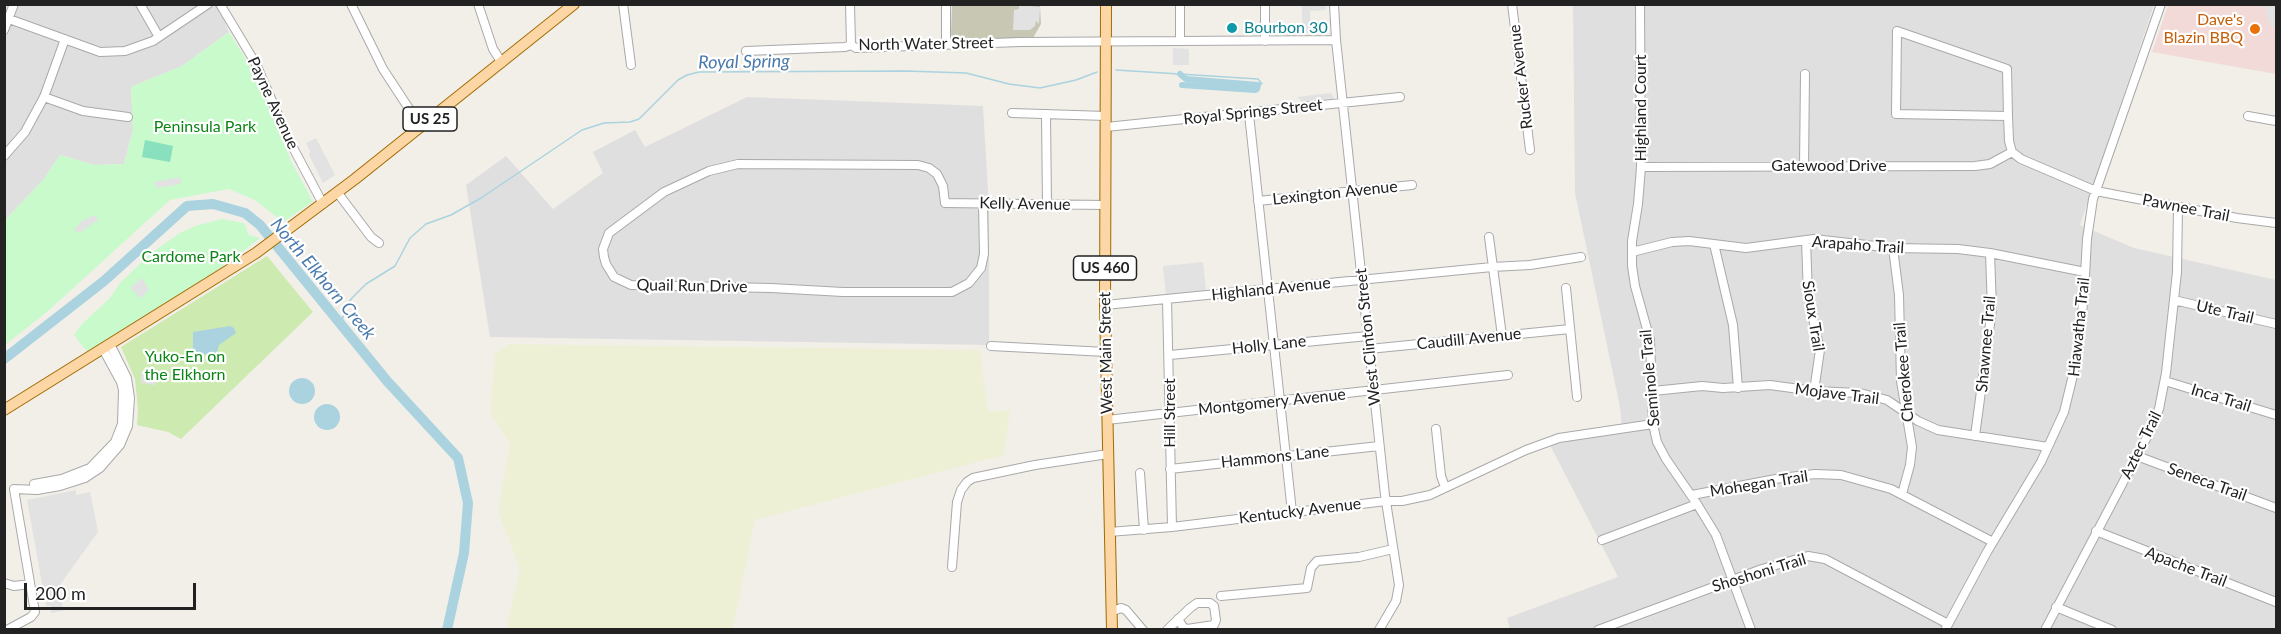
<!DOCTYPE html>
<style>
body{margin:0}
#map{position:relative;width:2281px;height:634px;overflow:hidden;background:#f2efe9;font-family:Lato,sans-serif}
canvas{display:block}
.frame{position:absolute;inset:0;border:6px solid #222;pointer-events:none}
.scale{position:absolute;left:24px;top:583px;width:172px;height:27px;box-sizing:border-box;border:3px solid #222;border-top:0;padding-left:8px;font-size:18px;line-height:21px;white-space:nowrap;color:#222;-webkit-text-stroke:4px #fff;paint-order:stroke}
</style>
<div id="map">
<canvas width="2281" height="634"></canvas>
<div class="frame"></div>
<div class="scale">200 m</div>
</div>
<script>
const g = document.querySelector('canvas').getContext('2d');
g.lineJoin = 'round';
function fillPath(path, color) {
  g.fillStyle = color;
  g.fill(path, 'evenodd');
}
function toPath(rows) {
  const path = new Path2D();
  for (const r of rows) {
    if (r.length === 3) {
      path.moveTo(r[0] + r[2], r[1]);
      path.arc(r[0], r[1], r[2], 0, 2 * Math.PI);
      continue;
    }
    path.moveTo(r[0], r[1]);
    for (let i = 2; i < r.length; i += 2) path.lineTo(r[i], r[i + 1]);
  }
  return path;
}
function stroke(path, color, width, dash) {
  g.strokeStyle = color;
  g.lineWidth = width;
  g.lineCap = dash ? 'butt' : 'round';
  g.setLineDash(dash || []);
  g.stroke(path);
}
function label(font, color, halo, rows, align = 'center') {
  g.font = font + ' Lato,sans-serif';
  g.lineWidth = 4.5;
  g.setLineDash([]);
  g.textBaseline = 'middle';
  g.strokeStyle = halo;
  g.fillStyle = color;
  for (const [text, x, y, turn = 0] of rows) {
    g.save();
    g.translate(x, y);
    g.rotate((+turn || 0) * Math.PI / 180);
    g.textAlign = isNaN(turn) ? turn : align;
    if (halo) g.strokeText(text, 0, 0);
    g.fillText(text, 0, 0);
    g.restore();
  }
}
fillPath(toPath([
 [5,5,218,5,229,32,182,66,131,87,133,130,124,164,95,165,60,155,44,179,5,220],
 [1573,5,2154,5,2080,225,2134,248,2276,280,2276,629,1510,630,1507,618,1618,577,1550,445,1622,431,1620,407,1575,193],
 [747,97,983,106,989,207,989,345,490,337,466,185,506,156,553,209,603,173,593,152,635,130,645,147]
]), '#e0dfdf');
fillPath(toPath([
 [2168,5,2276,5,2276,74,2152,52]
]), '#f2dad9');
fillPath(toPath([
 [952,5,1040,5,1041,24,1033,38,954,38,951,35]
]), '#c7c7b4');
fillPath(toPath([
 [509,344,980,350,988,412,1010,410,1004,455,755,520,733,629,506,629,520,569,498,512,510,444,490,412,495,353]
]), '#eef0d5');
fillPath(toPath([
 [267,256,313,312,181,439,168,432,137,425,138,409,135,379,121,347]
]), '#cdebb0');
fillPath(toPath([
 [229,32,253,71,291,161,313,202,283,222,255,200,229,189,170,200,48,311,5,345,5,220,44,179,60,155,95,165,124,164,133,130,131,87,182,66],
 [222,219,244,223,249,235,260,238,228,263,89,354,74,335,82,324,110,298,120,283,150,254,180,233,195,226]
]), '#c8facc');
fillPath(toPath([
 [145,140,173,146,170,162,142,157]
]), '#88e0be');
fillPath(toPath([
 [1019,5,1040,7,1039,24,1036,21,1035,26,1030,30,1013,30,1014,10,1019,9],
 [1302,5,1326,5,1326,10,1310,11,1310,32,1306,33,1302,33],
 [2254,5,2276,5,2276,28,2273,28,2266,16,2267,8],
 [1173,48,1189,49,1189,65,1173,65],
 [1331,93,1334,98,1302,102,1297,97],
 [316,138,335,175,323,183,309,155,310,151,306,143],
 [180,177,181,184,157,188,154,182],
 [95,215,98,220,79,233,74,230,82,221],
 [1203,262,1206,291,1166,295,1163,266],
 [142,278,149,290,141,298,130,288],
 [141,371,159,373,155,385,141,383],
 [76,490,76,495,90,492,98,532,59,586,63,611,51,613,51,606,46,606,27,500]
]), '#e2e2e2');
fillPath(toPath([
 [230,326,234,328,236,333,219,345,217,352,219,359,213,362,209,355,193,352,193,332],
 [302,391,13],
 [327,417,13]
]), '#aad3df');
stroke(toPath([
 [1116,70,1258,79,1262,84],
 [341,326,345,308,352,298,366,284,395,266,410,238,426,224,451,215,481,198,582,130,604,123,630,122,639,119,678,80,687,75,699,72,906,71,966,73,1009,84,1040,88,1076,80,1097,72]
]), '#aad3df', 1.5);
stroke(toPath([
 [1180,74,1186,79,1258,85,1257,89,1255,90,1182,85]
]), '#aad3df', 6);
stroke(toPath([
 [4,359,104,281,187,206,213,204,245,213,260,225,387,381,458,458,468,503,464,553,447,630]
]), '#aad3df', 10);
const minor = toPath([
 [140,4,159,37],
 [220,4,256,64,289,140,323,204],
 [351,4,383,69,421,127],
 [478,4,493,49,502,63],
 [623,4,631,65],
 [850,4,851,45],
 [1334,4,1336,40,1385,495,1399,585,1396,601,1379,630],
 [1512,4,1530,150],
 [1640,4,1641,167,1638,204,1632,241,1632,266,1635,286,1650,340,1653,424,1657,442,1666,459,1697,504,1716,535,1751,630],
 [9,19,100,52,125,51,153,41,208,4],
 [4,30,14,4],
 [1180,41,1180,4],
 [1265,41,1265,4],
 [946,45,946,4],
 [746,51,845,47,851,45,856,48,1020,42,1336,40],
 [44,97,83,111,128,117],
 [1012,113,1106,116],
 [1046,114,1047,205],
 [1249,114,1292,512],
 [2008,116,1896,114,1897,31,2007,69,2008,116,2009,141,2012,152,2021,159,2096,191,2237,218,2276,223],
 [2248,116,2276,121],
 [1106,127,1400,97],
 [4,156,25,132,44,97,65,39],
 [1641,167,1975,166,1990,164,2012,152],
 [1804,167,1805,74],
 [337,192,371,237,379,243],
 [1258,201,1412,185],
 [983,203,984,254,981,268,969,283,952,292,843,292,771,288,631,285,614,277,606,264,604,257,603,249,609,233,664,192,709,171,738,164,918,165,929,168,937,174,943,186,945,203,1106,205],
 [1489,237,1502,336],
 [1806,240,1808,296,1820,350,1814,391],
 [1714,244,1733,325,1738,388],
 [1893,248,1899,295,1901,381,1912,447,1910,465,1902,494],
 [1632,252,1672,242,1689,241,1746,248,1814,239,1893,248,1958,249,1990,253,2085,272],
 [1566,288,1577,397],
 [1167,299,1172,527],
 [2174,300,2276,324],
 [1105,305,1492,267,1530,265,1581,257],
 [991,346,1106,352],
 [1369,349,1570,329],
 [1170,355,1368,336],
 [2165,381,2276,415],
 [1653,391,1702,386,1723,388,1770,385,1814,391,1860,393,1887,400,1918,421,1938,430,2048,447],
 [1107,420,1508,375],
 [1436,429,1441,476,1445,487],
 [1975,436,1992,309,1990,253],
 [2137,456,2276,508],
 [1170,469,1379,446],
 [1140,473,1144,530],
 [34,484,62,479,90,468,115,442,122,424,123,390,121,382,103,349],
 [14,489,37,490,60,486,85,478,100,468,120,445,128,426,130,398,127,378,110,344],
 [1692,495,1781,478,1815,474,1841,475,1891,489,1993,542],
 [2096,531,2276,602],
 [1109,532,1172,527,1386,501,1402,501,1430,495,1526,450,1559,438,1653,424],
 [1602,540,1697,504],
 [952,567,957,502,961,490,967,482,973,478,1035,465,1108,454],
 [4,583,14,586,30,584],
 [1221,596,1307,588,1311,568,1317,561,1359,557,1393,549],
 [2056,607,2112,630],
 [1113,611,1121,608,1126,610,1143,630],
 [7,630,31,617,35,612,14,489],
 [1167,630,1190,608,1197,603,1210,603,1214,606,1216,620,1214,625,1187,629,1183,627,1178,619],
 [1598,630,1762,569,1808,556,1825,559,1948,624],
 [1945,630,1987,552,2041,462,2064,412,2077,359,2084,294,2087,239,2093,199,2161,4],
 [2045,630,2147,437,2159,409,2166,373,2177,272,2178,207]
]);
const major = toPath([
 [1106,4,1105,305,1112,630],
 [4,410,256,253,355,179,574,4]
]);
stroke(minor, '#a9a9a9', 10);
stroke(major, '#a06b00', 12);
stroke(minor, '#fff', 8);
stroke(major, '#fcd6a4', 10);
for (const [x, y, r, color] of [
 [1232,28,6,"#0f9aa8"],
 [2255,29,6,"#e8710a"]
]) {
  const dot = new Path2D();
  dot.arc(x, y, r, 0, 2 * Math.PI);
  g.fillStyle = color;
  g.fill(dot);
  stroke(dot, '#fff', 2);
}
for (const [x, y, w] of [
 [430,119,54],
 [1105,268,63]
]) {
  const box = new Path2D();
  box.roundRect(x - w / 2, y - 12, w, 24, 4.5);
  g.fillStyle = '#fff';
  g.fill(box);
  stroke(box, '#222', 1.5);
}
label('bold 15px', '#222', null, [
 ["US 25",430,119],
 ["US 460",1105,268]
]);
label('16px', '#c56008', '#fff', [
 ["Dave's",2243,20],
 ["Blazin BBQ",2243,38]
], 'right');
label('16px', '#0d838f', '#fff', [
 ["Bourbon 30",1244,28]
], 'left');
label('16px', '#222', '#fff', [
 ["North Water Street",926,44,-1],
 ["Rucker Avenue",1521,77,-97],
 ["Payne Avenue",273,103,65],
 ["Highland Court",1641,108,-90],
 ["Royal Springs Street",1253,112,-6],
 ["Gatewood Drive",1829,166],
 ["Lexington Avenue",1335,193,-6],
 ["Kelly Avenue",1025,204,1],
 ["Pawnee Trail",2186,208,11],
 ["Arapaho Trail",1858,245,4],
 ["Quail Run Drive",692,286,1],
 ["Highland Avenue",1271,289,-6],
 ["Ute Trail",2225,312,13],
 ["Sioux Trail",1813,316,81],
 ["Hiawatha Trail",2079,327,-84],
 ["West Clinton Street",1368,337,-96],
 ["Caudill Avenue",1469,339,-6],
 ["Shawnee Trail",1986,344,-85],
 ["Holly Lane",1269,345,-6],
 ["West Main Street",1106,353,-91],
 ["Cherokee Trail",1904,372,-95],
 ["Seminole Trail",1650,378,-95],
 ["Mojave Trail",1837,394,7],
 ["Inca Trail",2221,398,17],
 ["Montgomery Avenue",1272,402,-6],
 ["Hill Street",1170,413,-90],
 ["Aztec Trail",2141,445,-64],
 ["Hammons Lane",1275,457,-6],
 ["Seneca Trail",2207,482,20],
 ["Mohegan Trail",1759,484,-9],
 ["Kentucky Avenue",1300,511,-7],
 ["Apache Trail",2186,567,21],
 ["Shoshoni Trail",1759,573,-17]
]);
label('16px', '#0c8416', '#fff', [
 ["Peninsula Park",205,127],
 ["Cardome Park",191,257],
 ["Yuko-En on",185,357],
 ["the Elkhorn",185,375]
]);
label('italic 18px', '#4a7aab', '#fff', [
 ["Royal Spring",744,62,-1],
 ["North Elkhorn Creek",323,279,50]
]);
</script>
